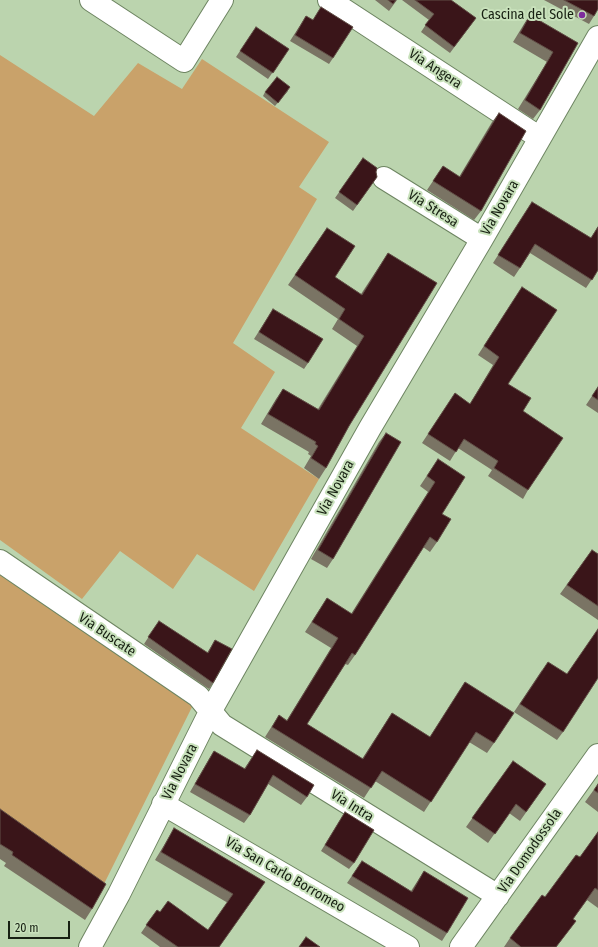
<!DOCTYPE html>
<style>
body{margin:0}
#map{position:relative;width:598px;height:947px;overflow:hidden;background:#bbd4ae;font-family:"Fira Sans Condensed",sans-serif}
canvas{display:block}
.scale{position:absolute;left:8px;top:921px;width:62px;height:18px;box-sizing:border-box;border:2px solid #172012;border-top:0;padding-left:5px;font-size:12px;line-height:14px;white-space:nowrap;color:#172012;-webkit-text-stroke:3px #c8e1bb;paint-order:stroke}
</style>
<div id="map">
<canvas width="598" height="947"></canvas>
<div class="scale">20 m</div>
</div>
<script>
const g = document.querySelector('canvas').getContext('2d');
g.lineJoin = 'round';
function fillPath(path, color) {
  g.fillStyle = color;
  g.fill(path, 'evenodd');
}
function toPath(rows) {
  const path = new Path2D();
  for (const r of rows) {
    path.moveTo(r[0], r[1]);
    for (let i = 2; i < r.length; i += 2) path.lineTo(r[i], r[i + 1]);
  }
  return path;
}
function stroke(path, color, width, dash) {
  g.strokeStyle = color;
  g.lineWidth = width;
  g.lineCap = dash ? 'butt' : 'round';
  g.setLineDash(dash || []);
  g.stroke(path);
}
function label(font, color, halo, rows, align = 'center') {
  g.font = font + ' "Fira Sans Condensed",sans-serif';
  g.lineWidth = 4;
  g.setLineDash([]);
  g.textBaseline = 'middle';
  g.strokeStyle = halo;
  g.fillStyle = color;
  for (const [text, x, y, turn = 0] of rows) {
    g.save();
    g.translate(x, y);
    g.rotate((+turn || 0) * Math.PI / 180);
    g.textAlign = isNaN(turn) ? turn : align;
    if (halo) g.strokeText(text, 0, 0);
    g.fillText(text, 0, 0);
    g.restore();
  }
}
fillPath(toPath([
 [0,55,94,116,138,63,182,89,202,59,329,142,299,187,317,199,233,343,275,372,241,428,319,479,254,591,197,554,173,589,120,551,82,599,0,540],
 [0,575,193,705,99,894,0,825]
]), '#c9a26a');
const minor = toPath([
 [91,0,184,61,222,0],
 [329,0,540,138],
 [384,178,482,239],
 [0,561,198,696,222,725,498,896],
 [163,804,408,947],
 [90,947,119,894,210,712,370,428,482,239,598,37],
 [461,947,598,755]
]);
stroke(minor, '#6e8562', 24);
stroke(minor, '#fff', 22);
fillPath(toPath([
 [375,0,397,0,389,11],
 [402,0,451,0,476,18,450,53,421,32,429,20],
 [544,0,598,0,594,16,589,24],
 [321,7,333,58,329,64,290,41,306,16,313,20],
 [530,15,578,43,540,110,533,119,518,109,547,62,513,42,524,24],
 [256,27,289,49,268,79,236,57],
 [288,91,275,106,263,96,265,92],
 [499,113,481,211,474,220,427,190,443,166,459,177,492,122],
 [363,158,376,172,377,177,353,211,335,198],
 [532,202,591,238,598,226,598,270,586,288,530,253,514,277,493,263],
 [327,228,335,277,361,294,388,253,349,426,326,468,319,479,304,468,311,456,308,454,309,452,261,424,276,399,283,389,318,409,357,346,332,329,338,319,288,285],
 [522,287,508,384,523,411,528,490,523,499,488,476,492,470,458,448,450,461,422,443,455,393,470,404,493,365,478,355],
 [273,309,308,363,304,369,254,339],
 [598,387,598,413,586,405],
 [386,433,333,559,327,568,311,559,379,442],
 [438,459,442,514,437,542,430,552,423,547,355,655,348,665,345,664,307,724,362,759,392,713,430,737,465,682,494,743,487,753,469,742,424,812,375,781,364,798,265,737,279,715,287,720,331,648,305,632,327,598,351,614,428,492,420,486],
 [592,550,598,554,598,620,560,594],
 [159,621,207,653,215,640,213,683,209,689,144,644],
 [542,670,563,732,557,740,514,712],
 [257,750,307,797,301,805,268,784,250,815,244,823,190,792,209,759,214,751,244,769],
 [513,761,546,784,520,821,509,813,488,843,466,827],
 [598,784,598,812,585,802],
 [0,809,92,909,85,920,4,866,6,863,0,859],
 [345,812,354,863,349,869,321,851],
 [174,828,265,882,219,947,160,947,141,933,157,910,160,912,208,930,228,903,155,860,169,837],
 [598,832,598,908,587,900,573,919,576,921,556,947,504,947,510,938,580,857],
 [362,861,411,891,424,871,447,933,442,941,347,883]
]), '#7a7464');
const building = toPath([
 [388,0,396,0,393,4,388,0],
 [415,0,451,0,476,18,454,47,425,25,434,14,415,0],
 [564,0,598,0,598,9,594,16,564,0],
 [321,7,353,27,333,58,295,35,306,16,313,20,321,7],
 [530,15,578,43,540,110,525,100,553,52,520,33,530,15],
 [256,27,289,49,273,73,240,51,256,27],
 [277,77,290,87,278,103,265,92,277,77],
 [499,113,526,131,481,211,433,181,443,166,460,177,499,113],
 [363,158,377,168,376,172,377,177,357,205,339,192,363,158],
 [532,202,591,238,598,227,598,270,592,280,535,244,520,268,498,255,532,202],
 [327,228,355,246,335,277,362,295,388,253,437,283,349,426,326,468,311,458,318,446,315,444,316,442,268,414,283,389,319,410,364,336,339,319,345,309,295,275,327,228],
 [522,287,557,310,508,384,531,398,523,411,563,438,528,490,494,468,498,461,464,439,456,452,428,434,455,393,470,404,499,357,484,346,522,287],
 [273,309,323,339,308,363,259,332,273,309],
 [598,387,598,400,592,396,598,387],
 [386,433,401,442,333,559,318,550,386,433],
 [438,459,465,477,442,514,451,519,437,542,430,537,355,655,352,653,307,724,363,759,392,713,430,737,465,682,514,713,494,743,476,732,431,802,382,771,371,788,272,727,279,715,287,721,338,638,312,622,327,598,352,614,435,482,427,476,438,459],
 [592,550,598,554,598,606,567,585,592,550],
 [159,621,208,653,215,640,232,649,213,683,148,637,159,621],
 [598,629,598,678,563,732,520,704,548,662,567,674,598,629],
 [257,750,314,785,307,797,273,775,250,815,195,784,214,751,245,769,257,750],
 [513,761,546,784,526,812,516,804,495,834,472,818,513,761],
 [598,784,598,793,594,790,598,784],
 [0,809,106,884,92,909,12,855,13,852,0,844,0,809],
 [345,812,374,830,354,863,325,845,345,812],
 [174,828,265,882,219,947,178,947,146,925,157,910,160,912,168,901,208,930,233,894,161,852,174,828],
 [598,832,598,890,595,888,573,919,576,921,556,947,521,947,510,938,542,895,545,897,576,855,580,857,598,832],
 [362,861,412,892,424,871,468,898,447,933,352,876,362,861],
 [306,937,320,947,299,947,306,937]
]);
fillPath(building, '#3a1519');
stroke(building, '#614e46', 1);
for (const [x, y, r, color] of [
 [582,15,4,"#7e2d9d"]
]) {
  const dot = new Path2D();
  dot.arc(x, y, r, 0, 2 * Math.PI);
  g.fillStyle = color;
  g.fill(dot);
  stroke(dot, '#c8e1bb', 1.5);
}
label('14px', '#172012', '#c8e1bb', [
 ["Cascina del Sole",574,15]
], 'right');
label('14px', '#172012', '#c8e1bb', [
 ["Via Angera",435,69,33],
 ["Via Novara",500,208,-60],
 ["Via Stresa",433,209,32],
 ["Via Novara",336,488,-61],
 ["Via Buscate",107,635,34],
 ["Via Novara",180,772,-63],
 ["Via Intra",352,806,32],
 ["Via Domodossola",530,851,-55],
 ["Via San Carlo Borromeo",285,875,30]
]);
</script>
